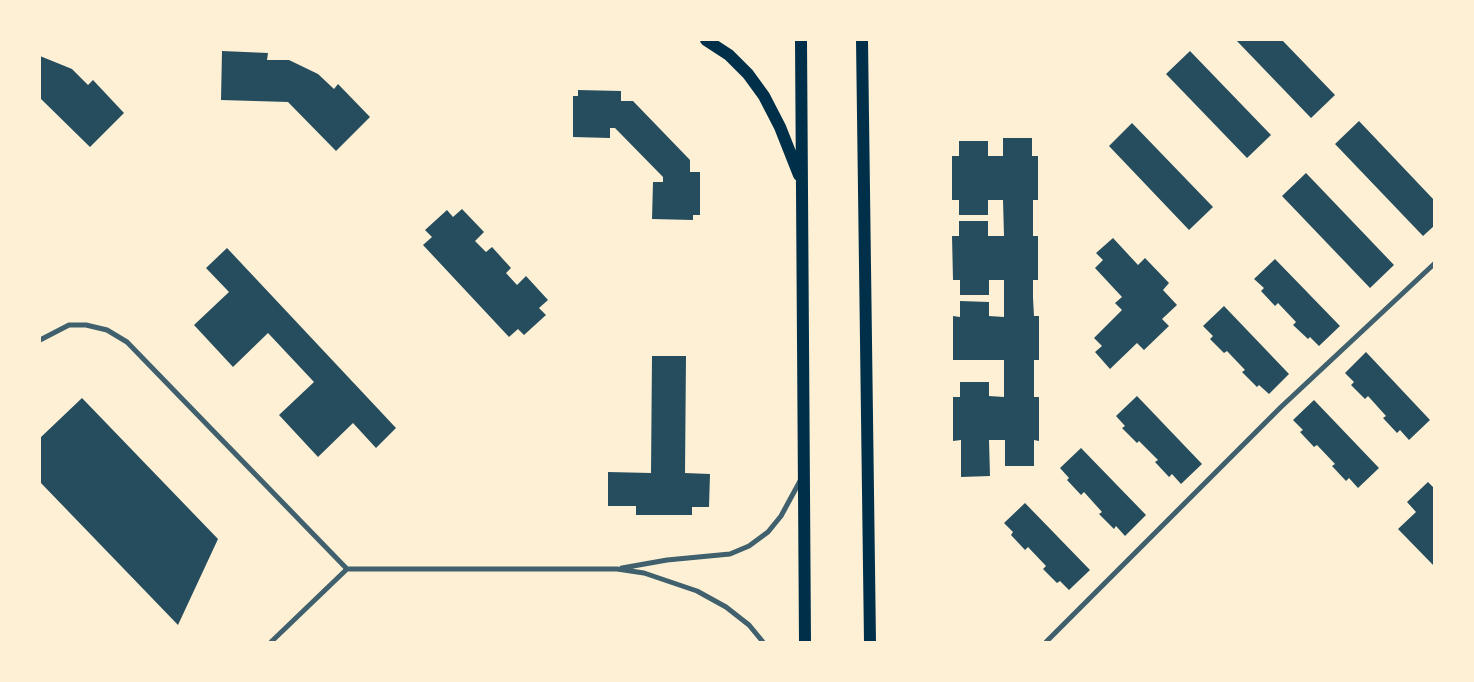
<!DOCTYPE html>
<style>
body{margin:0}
#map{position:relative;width:1474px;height:682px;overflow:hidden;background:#fdf0d5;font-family:Raleway,sans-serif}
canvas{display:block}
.frame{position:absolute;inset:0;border:41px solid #fdf0d5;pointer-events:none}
</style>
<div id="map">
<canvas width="1474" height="682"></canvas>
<div class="frame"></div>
</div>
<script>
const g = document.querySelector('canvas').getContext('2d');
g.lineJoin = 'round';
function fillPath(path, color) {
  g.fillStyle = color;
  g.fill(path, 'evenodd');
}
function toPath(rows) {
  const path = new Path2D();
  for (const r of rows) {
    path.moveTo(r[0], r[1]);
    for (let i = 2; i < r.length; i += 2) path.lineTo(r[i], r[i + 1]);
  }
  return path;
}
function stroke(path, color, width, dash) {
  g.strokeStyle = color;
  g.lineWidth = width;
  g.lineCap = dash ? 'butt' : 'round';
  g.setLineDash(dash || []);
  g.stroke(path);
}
fillPath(toPath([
 [1236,40,1282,40,1335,95,1311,118],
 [222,51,268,53,267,60,289,60,318,74,334,89,338,84,370,117,336,151,288,102,221,100],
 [1190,51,1271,135,1247,158,1166,74],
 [40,56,72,69,88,85,93,80,124,113,90,147,40,98],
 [578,90,621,91,621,101,633,101,690,160,690,172,700,172,700,215,693,215,693,220,652,219,653,182,663,182,663,177,615,128,610,128,610,138,573,137,573,96,578,96],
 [1359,121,1434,200,1434,226,1423,236,1335,144],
 [1132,123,1213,207,1189,230,1109,146],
 [1003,138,1032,138,1032,156,1038,156,1038,200,1033,200,1033,236,1038,236,1038,280,1033,280,1033,298,1034,316,1039,316,1039,360,1034,360,1034,397,1039,397,1039,441,1034,440,1034,466,1005,466,1005,440,989,440,990,476,961,477,961,440,953,441,953,397,960,397,960,382,989,382,989,396,1004,397,1004,360,953,360,953,316,960,317,960,301,989,302,989,316,1004,317,1004,280,989,280,989,295,960,295,960,280,953,280,952,236,959,236,959,221,988,221,988,236,1004,236,1003,200,988,200,988,215,959,215,959,200,952,200,952,156,959,156,959,141,988,141,988,156,1003,156],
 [1306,173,1394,265,1370,288,1282,196],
 [462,209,484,232,475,241,486,252,492,247,511,268,506,273,517,285,526,276,548,300,539,308,546,315,524,335,518,329,509,337,423,245,432,237,425,230,447,210,453,217],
 [1113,238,1138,265,1145,258,1169,283,1163,290,1177,305,1162,319,1169,326,1144,350,1137,343,1110,369,1095,352,1102,346,1094,338,1122,310,1115,303,1122,297,1095,268,1103,260,1096,253],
 [227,248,396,428,376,448,353,423,318,457,279,415,314,382,268,333,233,367,194,325,229,292,206,268],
 [1275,259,1340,326,1319,346,1310,337,1308,339,1293,325,1296,322,1278,303,1275,306,1261,291,1264,288,1254,279],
 [1224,306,1289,374,1269,394,1259,385,1257,387,1242,372,1245,370,1227,351,1224,353,1210,339,1213,336,1203,326],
 [1366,352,1430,420,1409,440,1400,430,1397,433,1383,418,1386,416,1368,396,1365,399,1351,385,1354,382,1345,373],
 [652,356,686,356,685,473,710,474,709,507,692,507,692,515,636,515,636,506,608,506,608,472,651,473],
 [1137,396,1202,464,1181,484,1172,474,1169,477,1155,462,1158,460,1139,441,1137,443,1122,428,1125,426,1116,416],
 [82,398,218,539,178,625,40,482,40,438],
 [1314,400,1379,468,1358,488,1349,478,1346,481,1332,466,1335,464,1317,445,1314,447,1300,432,1303,430,1293,420],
 [1081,448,1146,515,1125,536,1116,526,1114,529,1099,514,1102,512,1084,492,1081,495,1067,480,1069,478,1060,468],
 [1428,482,1434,488,1434,566,1398,529,1416,512,1407,502],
 [1025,503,1090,570,1069,590,1060,581,1057,583,1043,569,1046,566,1028,547,1025,550,1011,535,1013,532,1004,523]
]), '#264d5e');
stroke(toPath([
 [40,340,69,325,86,325,107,330,127,342,347,569,617,569,644,573,697,591,726,607,749,625,763,642],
 [622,568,667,560,730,554,749,546,768,532,781,516,800,481],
 [271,642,347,569],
 [1046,642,1281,407,1434,264]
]), '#3f606c', 5);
stroke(toPath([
 [706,40,729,55,748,74,764,96,780,127,799,175],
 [801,40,805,642],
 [862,40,870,642]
]), '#003049', 12);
</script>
